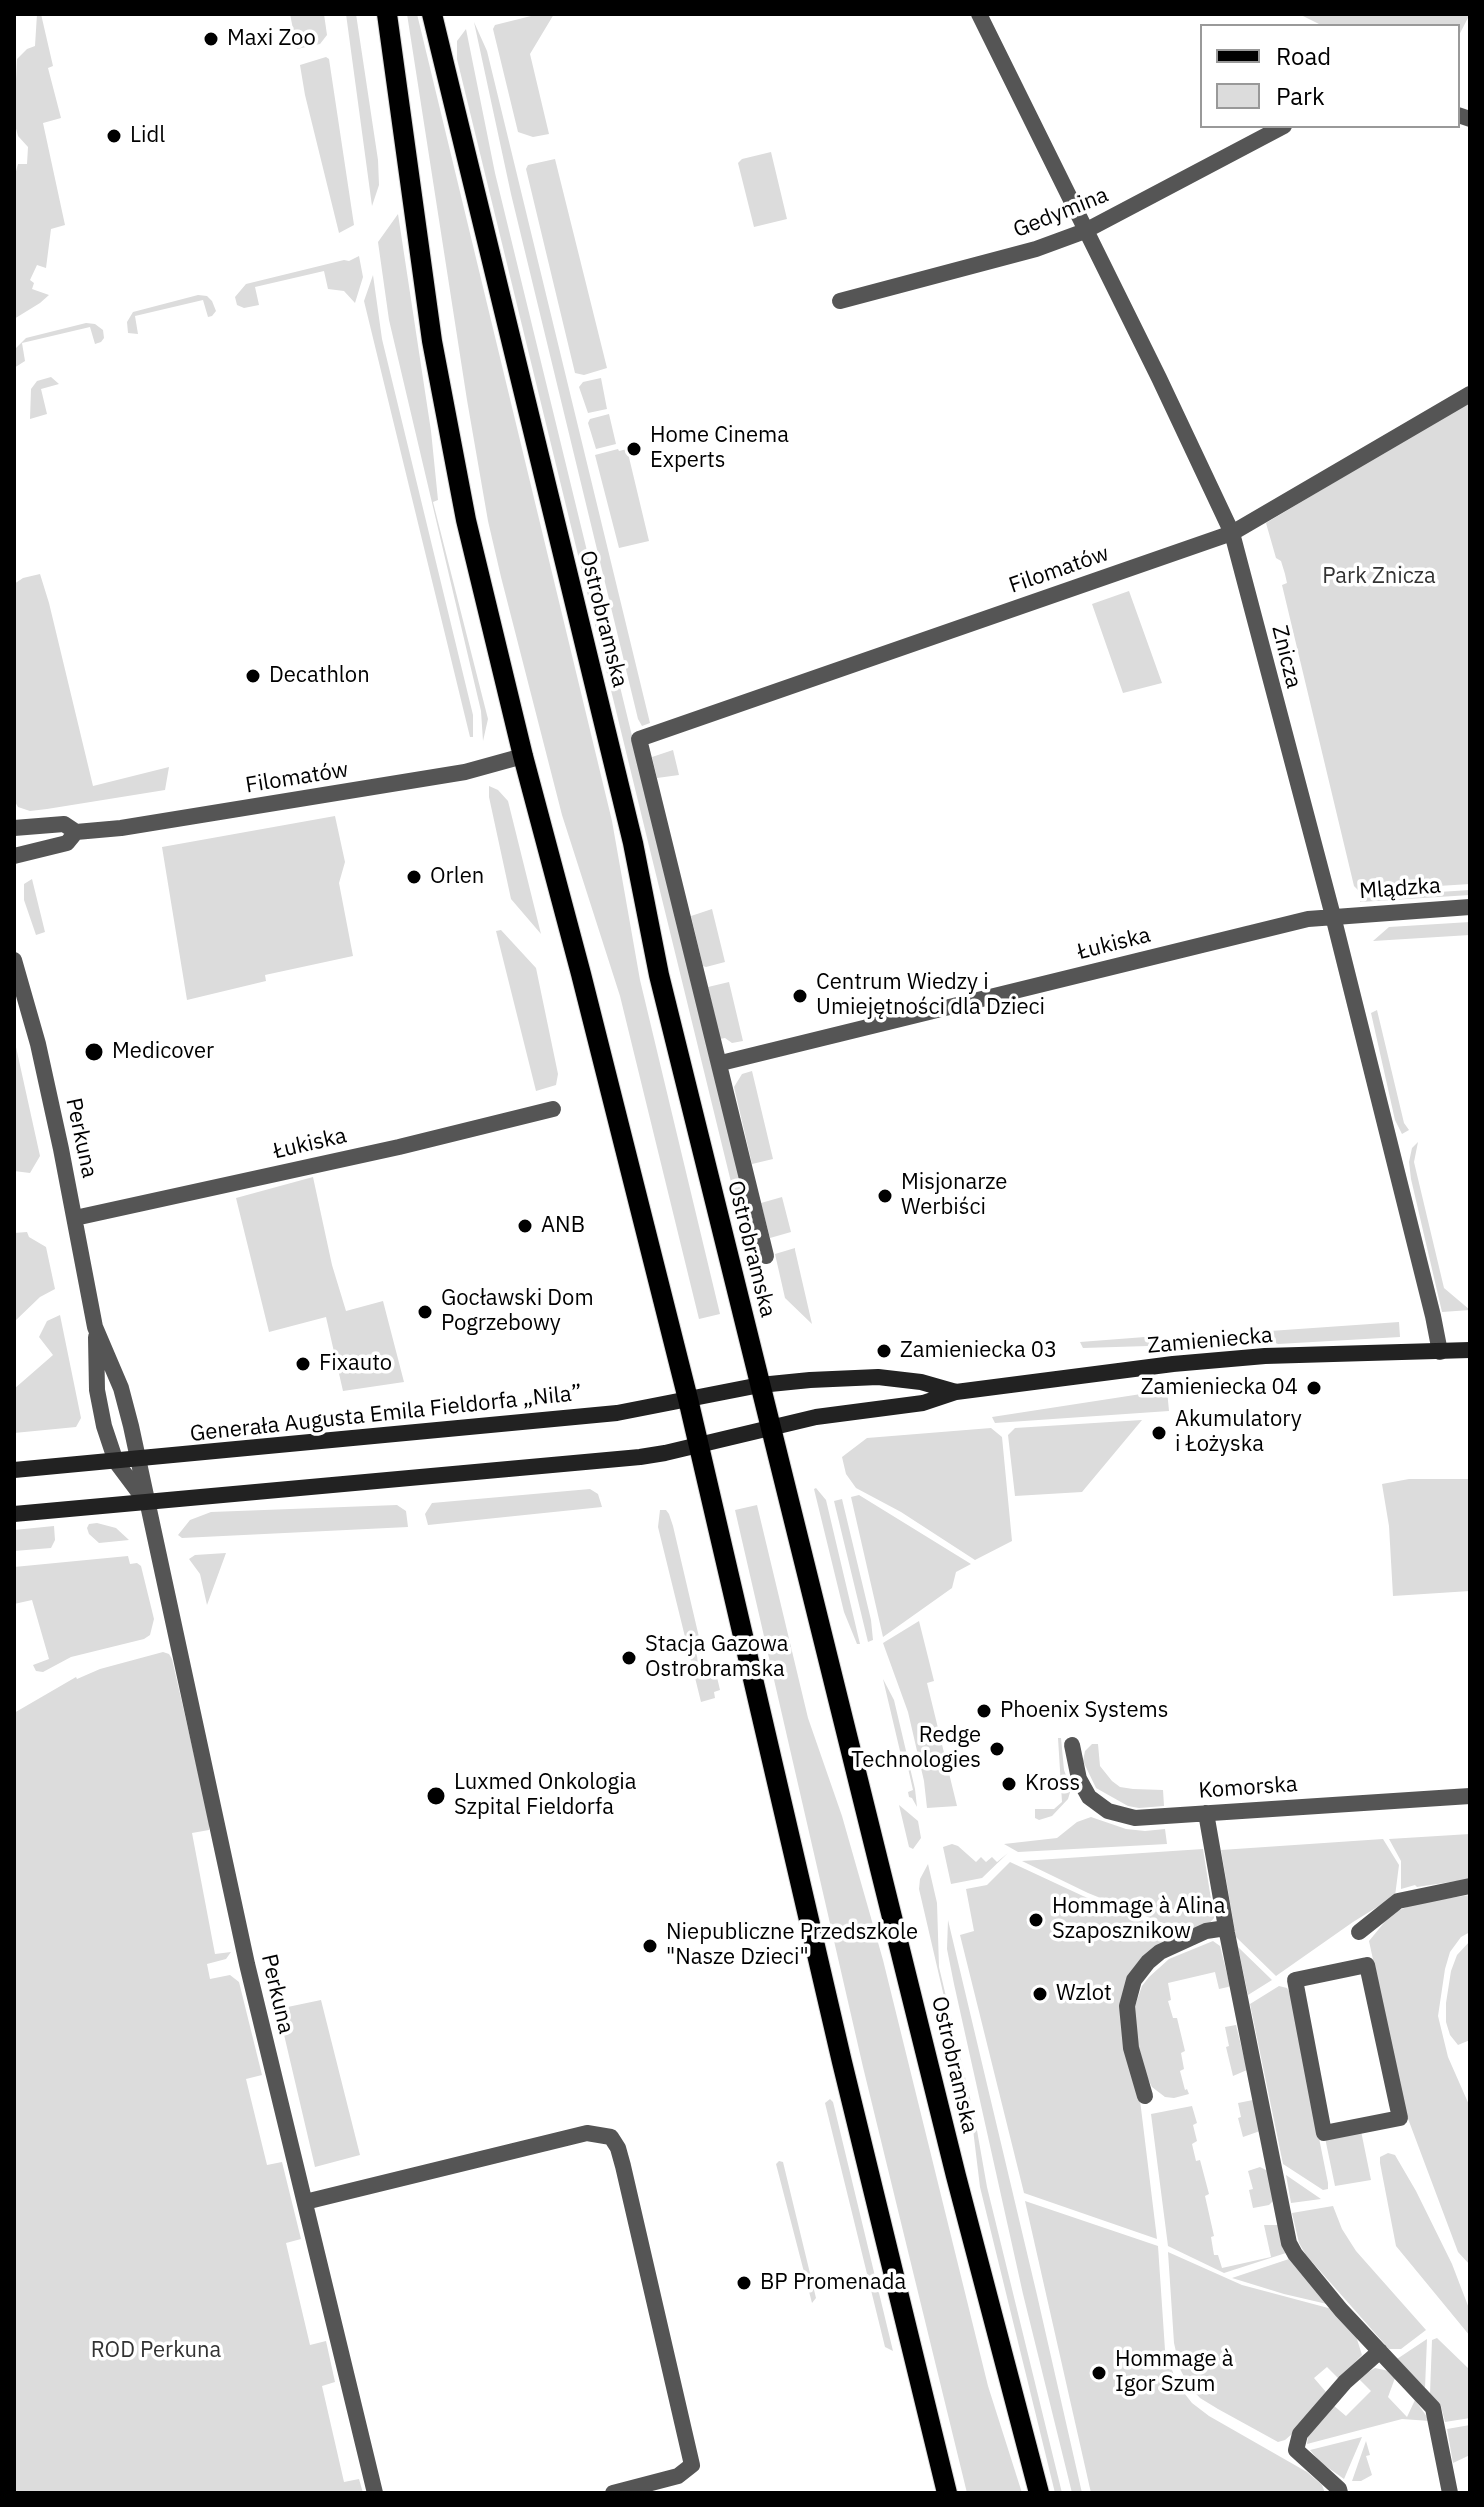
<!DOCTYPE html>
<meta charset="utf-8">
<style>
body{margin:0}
#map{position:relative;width:1484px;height:2507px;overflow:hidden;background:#fff;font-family:"IBM Plex Sans",sans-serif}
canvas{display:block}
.frame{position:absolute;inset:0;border:16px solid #000;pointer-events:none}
.legend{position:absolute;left:1200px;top:24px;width:260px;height:104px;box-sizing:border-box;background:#fff;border:2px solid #999;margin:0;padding:10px 14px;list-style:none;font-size:24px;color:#000}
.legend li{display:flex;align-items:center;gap:16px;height:40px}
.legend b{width:40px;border:2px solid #999}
</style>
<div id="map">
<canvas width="1484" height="2507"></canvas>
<div class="frame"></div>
<ul class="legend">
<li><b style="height:10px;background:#000"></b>Road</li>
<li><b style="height:22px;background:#dcdcdc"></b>Park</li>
</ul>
</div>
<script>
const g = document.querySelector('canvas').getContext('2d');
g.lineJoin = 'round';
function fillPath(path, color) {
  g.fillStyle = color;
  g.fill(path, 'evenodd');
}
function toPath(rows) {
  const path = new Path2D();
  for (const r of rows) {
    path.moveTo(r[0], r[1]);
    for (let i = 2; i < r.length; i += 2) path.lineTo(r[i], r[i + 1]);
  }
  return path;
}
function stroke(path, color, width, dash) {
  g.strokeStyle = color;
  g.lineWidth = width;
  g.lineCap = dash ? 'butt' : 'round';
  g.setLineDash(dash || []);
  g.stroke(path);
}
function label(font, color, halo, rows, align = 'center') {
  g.font = font + ' "IBM Plex Sans",sans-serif';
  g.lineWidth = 7;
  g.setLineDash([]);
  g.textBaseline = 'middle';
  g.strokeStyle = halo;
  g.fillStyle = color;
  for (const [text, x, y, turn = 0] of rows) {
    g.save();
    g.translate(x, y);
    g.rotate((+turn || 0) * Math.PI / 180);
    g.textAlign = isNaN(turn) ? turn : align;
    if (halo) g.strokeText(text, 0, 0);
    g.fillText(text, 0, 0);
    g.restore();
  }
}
fillPath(toPath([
 [37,14,41,14,53,66,48,68,61,118,43,123,65,225,51,229,46,268,37,265,30,280,34,283,32,289,49,295,40,303,14,319,14,179,18,164,27,164,28,147,18,136,14,121,17,59,27,49,35,46],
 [290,14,324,14,327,35,320,44,297,49],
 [346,14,356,14,378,160,379,185,372,206],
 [407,14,417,14,612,821,640,980,720,1314,699,1319,620,996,562,815,501,577,488,521,467,400],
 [539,14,554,14,530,54,549,134,533,137,518,132,493,29,495,25],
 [1299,14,1470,14,1458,37,1458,26,1323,26],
 [474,22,487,51,650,723,642,726,638,719,511,194],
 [466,29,495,173,770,1303,761,1305,457,59,457,41],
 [326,57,329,59,354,225,339,233,305,95,300,65],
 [771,152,787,219,754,227,738,163,742,159],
 [555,159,607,368,584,375,575,373,526,169,528,165],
 [398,214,431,431,438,500,433,502,488,719,483,741,481,711,389,320,378,242],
 [359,256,363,277,355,303,344,291,328,289,324,271,255,287,259,305,244,308,237,305,235,297,246,284,344,260,349,261],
 [373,275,382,339,473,715,473,737,470,737,364,301],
 [198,295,207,296,212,301,216,311,212,316,208,317,203,300,135,316,138,334,128,333,127,322,133,312],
 [86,323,95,324,103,330,104,338,101,342,95,344,90,327,22,343,25,361,14,368,14,350,26,338],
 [51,377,59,384,41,389,47,414,30,419,31,389,37,381],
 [601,378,607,409,588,413,579,387,583,382],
 [1470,401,1470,884,1359,891,1354,886,1282,585,1287,583,1285,574,1281,561,1276,558,1266,523],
 [609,414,616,444,596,449,588,423,590,419],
 [618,449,619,451,627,449,649,541,619,548,595,455],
 [40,574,49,603,93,786,169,767,165,790,47,809,30,811,18,807,14,800,16,648,14,584,23,578],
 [1129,591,1162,683,1123,693,1092,604],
 [673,750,679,775,657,778,652,757],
 [489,786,498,790,508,801,541,934,511,899,489,797],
 [335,816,345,862,339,883,353,956,265,975,266,981,187,1000,162,847],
 [32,879,45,932,36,935,24,900,24,884],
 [1470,890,1470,895,1360,902,1360,897],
 [712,909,725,962,706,967,703,966,691,916],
 [1470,922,1470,935,1373,941,1389,927],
 [501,930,536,968,558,1074,556,1085,536,1091,496,931],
 [729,982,743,1041,732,1043,725,1038,720,1039,708,987],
 [1377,1010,1404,1123,1409,1130,1402,1134,1395,1120,1371,1013],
 [14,1038,40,1156,30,1173,14,1171],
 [752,1071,773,1159,752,1164,734,1087,742,1074],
 [1418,1142,1414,1162,1444,1288,1470,1310,1442,1312,1411,1179,1409,1162,1412,1148],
 [313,1177,332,1265,346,1311,383,1301,404,1382,343,1391,326,1317,269,1332,236,1198],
 [782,1197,791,1232,770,1238,761,1203],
 [27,1232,29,1237,46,1247,55,1289,40,1297,14,1322,14,1233],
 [795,1248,795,1250,812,1324,785,1298,775,1254],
 [60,1315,81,1418,76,1427,14,1433,14,1389,53,1355,39,1337,47,1321],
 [1399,1322,1400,1337,1278,1344,1273,1342,1270,1331],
 [1145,1337,1150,1340,1148,1346,1083,1348,1080,1342],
 [1167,1390,1169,1411,995,1423,992,1417],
 [1142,1420,1082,1492,1015,1496,1008,1435,1015,1428],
 [991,1428,1002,1437,1012,1541,975,1560,901,1512,856,1488,846,1474,842,1457,867,1438],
 [1409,1479,1470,1479,1470,1591,1393,1596,1389,1526,1382,1484],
 [816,1488,826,1500,860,1644,857,1644,844,1612,814,1489],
 [590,1489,598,1494,602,1507,428,1525,425,1514,432,1503],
 [859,1495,971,1564,956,1572,952,1588,883,1637,851,1497],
 [842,1499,871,1620,873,1640,868,1642,834,1501],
 [397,1505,406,1511,408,1527,182,1538,178,1535,190,1520,211,1512],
 [757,1505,808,1718,842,1816,883,1960,988,2386,1022,2493,967,2493,863,2067,735,1510],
 [660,1510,666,1510,669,1514,673,1526,702,1650,696,1652,702,1677,716,1673,720,1690,714,1692,715,1698,701,1702,658,1527],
 [97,1523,116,1528,129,1540,99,1543,89,1534,87,1528,89,1524],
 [54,1526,55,1540,51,1548,14,1551,14,1530],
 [226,1553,207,1605,200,1574,189,1559,195,1555],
 [128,1556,130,1564,137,1563,141,1566,154,1619,150,1635,144,1639,71,1657,43,1672,36,1671,33,1665,49,1659,32,1600,14,1604,14,1567],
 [919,1621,934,1681,927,1683,957,1806,927,1808,924,1781,908,1712,883,1643],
 [163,1652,169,1654,172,1659,209,1820,209,1830,192,1833,215,1954,231,1952,226,1959,207,1964,210,1979,230,1975,239,1982,262,2075,246,2079,267,2165,282,2162,301,2239,286,2243,310,2345,326,2341,335,2382,322,2386,344,2482,359,2479,363,2493,14,2493,14,1713,76,1677,77,1679,100,1669],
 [883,1679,894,1700,915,1789,917,1807,912,1798,909,1797,908,1792,913,1790,908,1768,904,1768],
 [1058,1738,1061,1738,1064,1770,1071,1789,1068,1799,1052,1816,1039,1820,1035,1818,1035,1809,1054,1809,1062,1802],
 [1092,1744,1098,1744,1100,1766,1112,1781,1120,1787,1133,1789,1163,1790,1164,1806,1139,1808,1128,1806,1096,1788,1083,1761,1085,1751],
 [899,1805,918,1821,921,1838,913,1849,909,1847],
 [1091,1817,1126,1829,1145,1831,1165,1829,1167,1844,1018,1852,1004,1844,1057,1838,1077,1822],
 [1470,1834,1470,1879,1417,1887,1415,1885,1401,1889,1401,1861,1389,1839],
 [1383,1839,1399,1865,1395,1896,1353,1922,1276,1976,1236,1937,1221,1850],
 [952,1844,958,1846,976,1862,981,1857,986,1862,992,1857,997,1862,1008,1853,982,1878,951,1884,943,1847],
 [1203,1849,1214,1918,1208,1925,1185,1932,1088,1893,1022,1861],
 [1010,1862,1083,1896,1181,1936,1133,1973,1139,2092,1157,2239,1024,2193,960,1935,974,1931,966,1889,987,1885],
 [928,1864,937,1903,939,1967,975,2119,987,2187,1062,2493,1055,2493,980,2187,971,2113,919,1889,920,1879],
 [1470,1895,1470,1932,1461,1937,1450,1952,1445,1969,1438,2016,1448,2057,1470,2107,1470,2265,1458,2252,1407,2116,1369,1941,1392,1913,1417,1903],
 [948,1920,1037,2295,1082,2493,1072,2493,1023,2294,954,1984,947,1949],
 [1213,1941,1220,1946,1230,1986,1228,1987,1219,1989,1215,1972,1168,1983,1171,2000,1168,2001,1173,2018,1177,2018,1185,2051,1181,2053,1184,2069,1180,2071,1185,2090,1187,2089,1189,2094,1174,2098,1165,2097,1152,2087,1144,2071,1136,2040,1134,2009,1142,1986,1149,1977,1169,1959],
 [1470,1941,1470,2040,1458,2045,1450,2035,1446,2022,1446,2003,1451,1971,1457,1955],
 [1238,1947,1272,1980,1248,1995],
 [1279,1986,1287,1988,1290,1993,1328,2183,1328,2189,1323,2190,1283,2164,1250,2004],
 [321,2000,360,2155,315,2167,278,2009],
 [1236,2025,1247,2070,1233,2076,1226,2047,1229,2046,1225,2027],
 [830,2099,833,2102,893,2351,885,2347,825,2103],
 [1253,2100,1260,2131,1243,2137,1238,2118,1241,2117,1238,2103],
 [1192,2106,1197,2123,1193,2125,1197,2141,1192,2144,1196,2161,1200,2160,1209,2194,1205,2196,1214,2236,1211,2237,1214,2255,1218,2255,1222,2268,1271,2257,1264,2225,1279,2225,1289,2252,1224,2273,1168,2246,1151,2114],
 [1360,2126,1371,2180,1335,2186,1324,2133],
 [1388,2153,1395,2155,1416,2191,1452,2264,1470,2311,1470,2336,1396,2246,1380,2163,1380,2157],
 [779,2161,783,2162,816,2298,812,2303,776,2164],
 [1260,2167,1268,2171,1273,2201,1269,2205,1253,2208,1249,2190,1253,2189,1248,2171],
 [1286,2175,1321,2199,1291,2203],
 [1025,2201,1158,2246,1165,2350,1177,2384,1192,2403,1209,2416,1307,2472,1322,2485,1325,2493,1091,2493],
 [1333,2206,1342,2229,1356,2251,1426,2330,1401,2349,1389,2349,1306,2255,1299,2243,1292,2213],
 [1168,2252,1242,2285,1332,2309,1356,2336,1362,2355,1339,2379,1327,2367,1314,2378,1326,2392,1292,2434,1285,2440,1278,2442,1218,2409,1200,2398,1189,2386,1180,2369,1174,2343],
 [1292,2258,1327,2304,1284,2294,1232,2278],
 [1437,2338,1470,2370,1470,2418,1445,2422,1441,2406,1430,2394,1432,2340],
 [1427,2339,1425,2388,1397,2359],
 [1375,2368,1389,2371,1395,2378,1388,2397,1407,2417,1415,2400,1430,2421,1402,2419,1307,2444,1308,2437,1333,2405,1346,2416,1371,2391,1358,2378],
 [1470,2425,1470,2455,1453,2463,1447,2429],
 [1362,2437,1344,2479,1320,2462,1310,2450],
 [1366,2441,1370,2455,1366,2456,1372,2475,1361,2481,1352,2481]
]), '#dcdcdc');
const primary = toPath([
 [387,14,432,341,466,520,523,756,581,974,688,1399,842,2062,947,2493],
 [432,14,633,843,659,975,956,2176,1039,2493]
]);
stroke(primary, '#dbdbdb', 22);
stroke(toPath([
 [979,14,1159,378,1232,533,1333,916,1433,1316,1440,1352],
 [1458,115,1470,119],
 [840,301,1036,249,1085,231,1284,126],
 [14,828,64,824,76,832,121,828,465,772,523,756],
 [14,856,67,843,76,832],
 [14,960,38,1044,61,1149,95,1327,121,1388,131,1426,247,1964,375,2493],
 [721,1063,1308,919,1470,907],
 [75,1218,399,1147,553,1109],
 [766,1256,639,739,1232,533,1470,394],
 [96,1337,97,1390,104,1426,116,1462,143,1498],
 [1072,1745,1079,1779,1089,1797,1108,1811,1135,1818,1470,1796],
 [1206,1813,1227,1933,1289,2243,1295,2254,1341,2310,1433,2408,1450,2493],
 [1359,1932,1398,1901,1470,1886],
 [1367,1965,1400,2118,1324,2133,1295,1980,1367,1965],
 [1145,2096,1131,2048,1127,2006,1134,1980,1148,1962,1160,1952,1206,1931,1226,1928],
 [305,2202,587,2133,611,2137,618,2148,623,2166,692,2465,678,2476,613,2493],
 [1340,2493,1339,2489,1296,2450,1300,2434,1345,2382,1380,2351]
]), '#555', 16);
stroke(toPath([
 [14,1470,617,1413,760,1385,810,1380,878,1377,921,1382,956,1392],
 [14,1514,640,1457,665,1453,816,1417,923,1403,956,1392,1173,1364,1265,1356,1470,1350]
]), '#222', 16);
stroke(primary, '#000', 20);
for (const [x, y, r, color] of [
 [211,39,8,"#000"],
 [114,136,8,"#000"],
 [634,449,8,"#000"],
 [253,676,8,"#000"],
 [414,877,8,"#000"],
 [800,996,8,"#000"],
 [94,1052,10,"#000"],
 [885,1196,8,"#000"],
 [525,1226,8,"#000"],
 [425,1312,8,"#000"],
 [884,1351,8,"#000"],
 [303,1364,8,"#000"],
 [1314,1388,8,"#000"],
 [1159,1433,8,"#000"],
 [629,1658,8,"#000"],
 [984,1711,8,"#000"],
 [997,1749,8,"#000"],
 [1009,1784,8,"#000"],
 [436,1796,10,"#000"],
 [1036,1920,8,"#000"],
 [650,1946,8,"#000"],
 [1040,1994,8,"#000"],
 [744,2283,8,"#000"],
 [1099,2373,8,"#000"]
]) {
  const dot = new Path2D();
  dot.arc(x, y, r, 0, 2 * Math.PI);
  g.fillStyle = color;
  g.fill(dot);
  stroke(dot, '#fff', 3);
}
label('22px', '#000', '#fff', [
 ["Maxi Zoo",227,39],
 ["Lidl",130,136],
 ["Home Cinema",650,436],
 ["Experts",650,461],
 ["Decathlon",269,676],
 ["Orlen",430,877],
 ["Centrum Wiedzy i",816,983],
 ["Umiejętności dla Dzieci",816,1008],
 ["Medicover",112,1052],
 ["Misjonarze",901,1183],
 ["Werbiści",901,1208],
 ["ANB",541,1226],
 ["Gocławski Dom",441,1299],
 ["Pogrzebowy",441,1324],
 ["Zamieniecka 03",900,1351],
 ["Fixauto",319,1364],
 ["Zamieniecka 04",1298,1388,"right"],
 ["Akumulatory",1175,1420],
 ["i Łożyska",1175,1445],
 ["Stacja Gazowa",645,1645],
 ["Ostrobramska",645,1670],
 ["Phoenix Systems",1000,1711],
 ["Redge",981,1736,"right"],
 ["Technologies",981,1761,"right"],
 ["Luxmed Onkologia",454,1783],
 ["Szpital Fieldorfa",454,1808],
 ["Kross",1025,1784],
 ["Hommage à Alina",1052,1907],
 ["Szaposznikow",1052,1932],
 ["Niepubliczne Przedszkole",666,1933],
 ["\"Nasze Dzieci\"",666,1958],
 ["Wzlot",1056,1994],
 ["BP Promenada",760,2283],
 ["Hommage à",1115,2360],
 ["Igor Szum",1115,2385]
], 'left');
label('22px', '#000', '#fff', [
 ["Gedymina",1061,213,-22],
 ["Filomatów",1059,570,-19],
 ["Ostrobramska",603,619,76],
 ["Znicza",1286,657,76],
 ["Filomatów",297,778,-9],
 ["Mlądzka",1400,889,-4],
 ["Łukiska",1114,944,-14],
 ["Perkuna",81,1138,78],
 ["Łukiska",310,1144,-13],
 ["Ostrobramska",751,1249,76],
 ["Zamieniecka",1210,1341,-5],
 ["Generała Augusta Emila Fieldorfa „Nila”",386,1414,-6],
 ["Komorska",1248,1788,-4],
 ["Perkuna",277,1994,77],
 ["Ostrobramska",954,2065,77]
]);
label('22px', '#333', '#fff', [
 ["Park Znicza",1379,577],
 ["ROD Perkuna",156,2351]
]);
</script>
